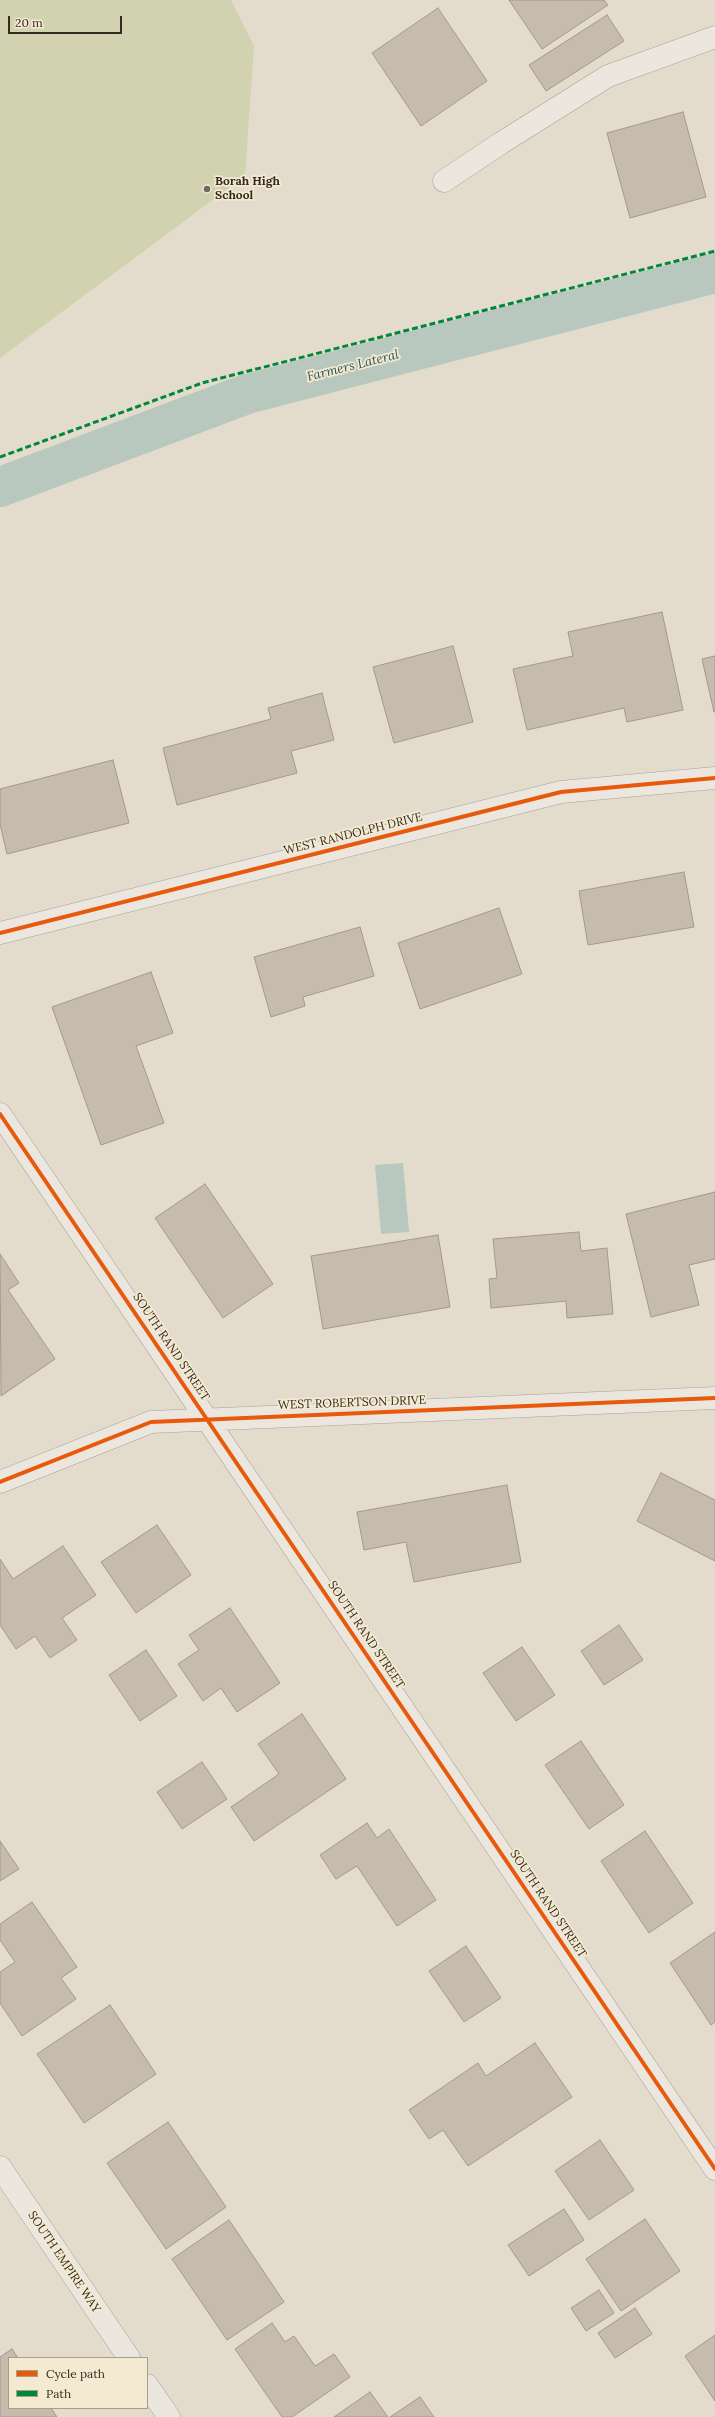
<!DOCTYPE html>
<style>
body{margin:0}
#map{position:relative;width:715px;height:2417px;overflow:hidden;background:#e3dccc;font-family:Lora,serif}
canvas{display:block}
.legend{position:absolute;left:8px;top:2357px;width:140px;height:52px;box-sizing:border-box;background:#f4ead2;border:1px solid #a89d8a;margin:0;padding:5px 7px;list-style:none;font-size:12px;color:#362a1e}
.legend li{display:flex;align-items:center;gap:8px;height:20px}
.legend b{width:20px;border:1px solid #a89d8a}
.scale{position:absolute;left:8px;top:16px;width:114px;height:18px;box-sizing:border-box;border:2px solid #362a1e;border-top:0;padding-left:5px;font-size:12px;line-height:14px;white-space:nowrap;color:#362a1e;-webkit-text-stroke:3px #f4ead2;paint-order:stroke}
</style>
<div id="map">
<canvas width="715" height="2417"></canvas>
<ul class="legend">
<li><b style="height:5px;background:#e8590c"></b>Cycle path</li>
<li><b style="height:5px;background:#00873e"></b>Path</li>
</ul>
<div class="scale">20 m</div>
</div>
<script>
const g = document.querySelector('canvas').getContext('2d');
g.lineJoin = 'round';
function fillPath(path, color) {
  g.fillStyle = color;
  g.fill(path, 'evenodd');
}
function toPath(rows) {
  const path = new Path2D();
  for (const r of rows) {
    path.moveTo(r[0], r[1]);
    for (let i = 2; i < r.length; i += 2) path.lineTo(r[i], r[i + 1]);
  }
  return path;
}
function stroke(path, color, width, dash) {
  g.strokeStyle = color;
  g.lineWidth = width;
  g.lineCap = dash ? 'butt' : 'round';
  g.setLineDash(dash || []);
  g.stroke(path);
}
function label(font, color, halo, rows, align = 'center') {
  g.font = font + ' Lora,serif';
  g.lineWidth = 3.5;
  g.setLineDash([]);
  g.textBaseline = 'middle';
  g.strokeStyle = halo;
  g.fillStyle = color;
  for (const [text, x, y, turn = 0] of rows) {
    g.save();
    g.translate(x, y);
    g.rotate((+turn || 0) * Math.PI / 180);
    g.textAlign = isNaN(turn) ? turn : align;
    if (halo) g.strokeText(text, 0, 0);
    g.fillText(text, 0, 0);
    g.restore();
  }
}
fillPath(toPath([
 [0,0,231,0,254,46,245,176,0,358]
]), '#d1d2af');
fillPath(toPath([
 [403,1163,409,1232,381,1234,375,1165]
]), '#b8c8be');
stroke(toPath([
 [0,487,247,394,715,273]
]), '#b8c8be', 40);
const building = toPath([
 [509,0,604,0,608,5,542,49,509,0],
 [438,8,487,81,421,126,372,53,438,8],
 [607,15,624,41,546,91,529,65,607,15],
 [683,112,706,197,630,218,607,133,683,112],
 [662,612,683,710,627,722,624,708,527,730,513,669,573,656,568,632,662,612],
 [453,646,473,722,394,743,373,667,453,646],
 [715,656,715,712,714,712,702,659,715,656],
 [322,693,334,740,291,751,297,773,177,805,163,748,271,719,268,708,322,693],
 [113,760,129,823,7,854,0,824,0,789,113,760],
 [684,872,694,927,588,945,579,891,684,872],
 [499,908,522,974,420,1009,398,943,499,908],
 [360,927,374,976,303,997,305,1006,271,1017,254,957,360,927],
 [151,972,173,1033,136,1046,164,1123,101,1145,52,1007,151,972],
 [205,1184,273,1284,223,1318,155,1218,205,1184],
 [715,1192,715,1259,689,1265,699,1305,651,1317,626,1214,715,1192],
 [579,1232,581,1251,607,1248,613,1314,567,1318,566,1301,491,1308,489,1279,497,1278,493,1239,579,1232],
 [438,1235,450,1307,323,1329,311,1256,438,1235],
 [0,1254,19,1283,8,1290,55,1359,1,1396,0,1254],
 [661,1473,715,1500,715,1561,637,1521,661,1473],
 [507,1485,521,1562,414,1582,406,1542,364,1550,357,1512,507,1485],
 [157,1525,191,1575,136,1613,101,1562,157,1525],
 [63,1546,96,1595,62,1618,77,1640,50,1658,35,1636,16,1649,0,1625,0,1559,13,1579,63,1546],
 [230,1608,280,1683,237,1712,221,1688,203,1701,178,1664,199,1650,189,1635,230,1608],
 [619,1625,643,1660,604,1685,581,1651,619,1625],
 [522,1647,555,1695,516,1721,483,1673,522,1647],
 [146,1650,177,1696,140,1721,109,1675,146,1650],
 [302,1714,346,1779,254,1841,231,1807,279,1774,258,1744,302,1714],
 [581,1741,624,1805,589,1829,545,1765,581,1741],
 [202,1762,227,1799,182,1829,157,1792,202,1762],
 [367,1823,377,1838,389,1829,436,1900,397,1926,357,1866,336,1879,320,1855,367,1823],
 [645,1831,693,1903,649,1933,601,1861,645,1831],
 [0,1841,19,1869,0,1881,0,1841],
 [32,1902,77,1967,61,1978,76,1999,22,2036,0,2003,0,1972,15,1962,0,1940,0,1924,32,1902],
 [715,1932,715,2022,711,2025,670,1963,715,1932],
 [466,1946,501,1998,464,2022,429,1971,466,1946],
 [110,2005,156,2074,84,2123,37,2054,110,2005],
 [535,2043,572,2097,468,2166,443,2130,429,2139,409,2110,478,2063,486,2076,535,2043],
 [168,2122,226,2207,166,2249,107,2163,168,2122],
 [600,2140,634,2190,589,2220,555,2171,600,2140],
 [564,2209,584,2240,529,2276,508,2245,564,2209],
 [645,2219,680,2271,621,2311,586,2259,645,2219],
 [229,2220,284,2302,227,2340,172,2259,229,2220],
 [599,2290,614,2313,586,2331,571,2308,599,2290],
 [635,2308,652,2334,615,2358,598,2333,635,2308],
 [272,2323,285,2342,294,2336,315,2366,334,2354,350,2377,292,2417,282,2417,235,2349,272,2323],
 [715,2335,715,2401,685,2356,715,2335],
 [12,2349,18,2358,9,2358,9,2408,51,2408,57,2417,0,2417,0,2357,12,2349],
 [370,2392,388,2417,334,2417,370,2392],
 [420,2397,434,2417,390,2417,420,2397]
]);
fillPath(building, '#c7bbad');
stroke(building, '#a3988c', 1);
const minor = toPath([
 [444,181,501,143,608,76,715,37],
 [0,933,561,792,715,778],
 [0,1114,715,2169],
 [0,1482,151,1422,715,1398],
 [0,2167,129,2358],
 [147,2385,169,2417]
]);
stroke(minor, '#a8a196', 23);
stroke(minor, '#ebe7de', 22);
stroke(toPath([
 [0,457,202,383,715,251]
]), '#00873e', 3, [6, 3]);
stroke(toPath([
 [0,933,561,792,715,778],
 [0,1114,715,2169],
 [0,1482,151,1422,715,1398]
]), '#e8590c', 4);
for (const [x, y, r, color] of [
 [207,189,4,"#73685b"]
]) {
  const dot = new Path2D();
  dot.arc(x, y, r, 0, 2 * Math.PI);
  g.fillStyle = color;
  g.fill(dot);
  stroke(dot, '#f4ead2', 1.5);
}
label('bold 12px', '#362a1e', '#f4ead2', [
 ["Borah High",215,182],
 ["School",215,196]
], 'left');
label('12px', '#362a1e', '#f4ead2', [
 ["WEST RANDOLPH DRIVE",353,834,-14],
 ["SOUTH RAND STREET",171,1347,56],
 ["WEST ROBERTSON DRIVE",352,1403,-2],
 ["SOUTH RAND STREET",366,1635,56],
 ["SOUTH RAND STREET",548,1904,56],
 ["SOUTH EMPIRE WAY",64,2262,56]
]);
label('italic 13px', '#2e5553', '#f4ead2', [
 ["Farmers Lateral",353,366,-14]
]);
</script>
